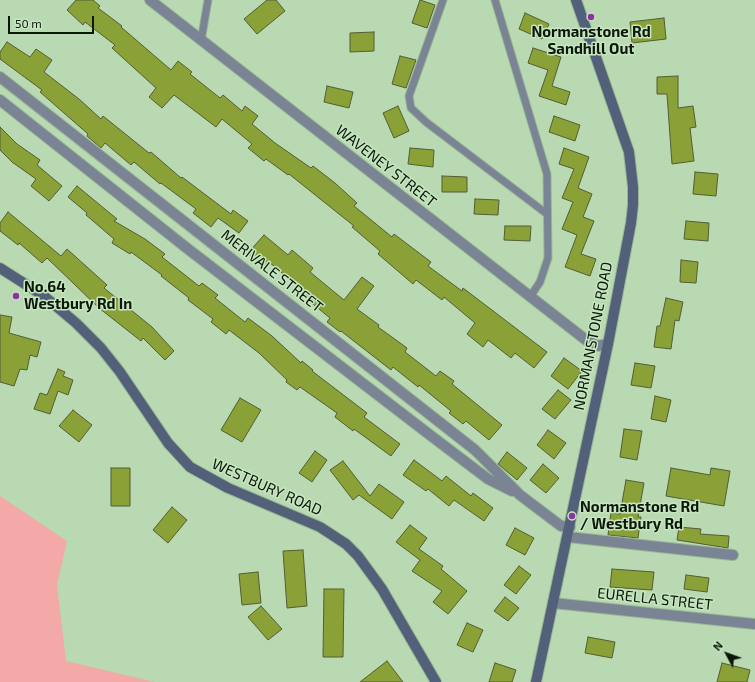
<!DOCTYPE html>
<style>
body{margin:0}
#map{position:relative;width:755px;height:682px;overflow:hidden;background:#b8d9b2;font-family:"Exo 2",sans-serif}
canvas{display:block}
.north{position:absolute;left:707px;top:634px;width:40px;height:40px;-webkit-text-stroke:3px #c5e6bf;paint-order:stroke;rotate:311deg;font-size:11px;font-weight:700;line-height:16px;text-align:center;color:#0c170a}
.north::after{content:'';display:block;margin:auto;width:14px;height:18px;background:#0c170a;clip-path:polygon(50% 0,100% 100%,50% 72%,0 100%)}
.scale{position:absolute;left:8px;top:16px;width:86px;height:18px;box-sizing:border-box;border:2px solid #0c170a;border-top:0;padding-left:5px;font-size:12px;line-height:14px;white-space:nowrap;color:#0c170a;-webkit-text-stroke:3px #c5e6bf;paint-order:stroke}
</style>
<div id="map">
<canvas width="755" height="682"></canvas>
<div class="north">N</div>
<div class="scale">50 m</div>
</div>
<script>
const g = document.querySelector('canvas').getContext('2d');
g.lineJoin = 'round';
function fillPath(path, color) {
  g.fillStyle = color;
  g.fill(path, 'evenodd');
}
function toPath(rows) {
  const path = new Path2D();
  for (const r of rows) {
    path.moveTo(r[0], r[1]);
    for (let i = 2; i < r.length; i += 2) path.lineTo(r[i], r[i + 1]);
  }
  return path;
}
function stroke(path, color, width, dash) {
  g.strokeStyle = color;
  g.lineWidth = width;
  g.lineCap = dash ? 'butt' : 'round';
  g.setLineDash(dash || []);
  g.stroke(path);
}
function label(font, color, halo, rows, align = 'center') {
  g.font = font + ' "Exo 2",sans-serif';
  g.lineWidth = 3;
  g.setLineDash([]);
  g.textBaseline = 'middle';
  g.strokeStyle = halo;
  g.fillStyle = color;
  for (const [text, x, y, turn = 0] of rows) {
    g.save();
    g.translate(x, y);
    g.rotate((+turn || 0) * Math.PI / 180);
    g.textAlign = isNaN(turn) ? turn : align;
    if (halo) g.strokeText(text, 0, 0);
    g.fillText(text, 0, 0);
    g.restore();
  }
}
fillPath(toPath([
 [0,496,67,541,57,585,66,661,155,682,0,682]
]), '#f2a9a7');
const building = toPath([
 [76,0,93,0,100,6,98,8,122,26,121,27,171,70,178,61,192,72,190,74,220,98,223,95,242,111,245,106,258,116,252,124,275,143,311,168,313,166,335,183,357,203,354,206,392,237,394,234,431,262,428,266,462,291,463,288,547,352,534,368,515,353,511,358,488,340,483,347,467,334,475,323,444,297,442,300,416,280,413,284,378,254,380,251,352,227,354,226,289,174,288,175,266,159,264,161,248,148,252,144,222,119,216,127,174,95,162,108,149,97,156,88,112,48,115,45,85,22,83,25,67,10,76,0],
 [267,0,276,0,285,11,257,34,244,19,267,0],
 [420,0,435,5,427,28,412,23,420,0],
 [525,13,549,24,542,39,519,29,525,13],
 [664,18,666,39,632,43,630,22,664,18],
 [374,32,374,51,350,52,350,33,374,32],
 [7,42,30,57,36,49,52,60,44,72,79,99,101,119,103,116,149,153,151,152,181,178,182,177,231,214,233,210,248,221,239,233,218,218,211,227,193,213,196,209,161,183,160,184,134,162,131,165,105,143,101,148,87,136,88,134,40,92,42,90,0,59,0,52,7,42],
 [533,48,561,57,552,86,570,92,566,105,539,96,548,70,528,63,533,48],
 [400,56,416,60,406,88,392,84,400,56],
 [678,76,678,108,693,106,696,127,690,128,694,161,672,164,667,94,657,94,657,77,678,76],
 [327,86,353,92,349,108,324,102,327,86],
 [398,106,409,131,394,138,383,113,398,106],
 [554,116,580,125,575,141,549,132,554,116],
 [0,127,17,144,40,160,37,165,62,186,49,201,31,186,36,179,12,162,0,150,0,127],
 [410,148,434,150,433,167,408,164,410,148],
 [564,148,589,157,578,188,592,194,583,217,594,221,581,254,596,259,590,276,565,267,577,235,562,229,573,202,562,198,574,169,559,164,564,148],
 [695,172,718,174,716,196,693,194,695,172],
 [442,176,467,177,467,192,442,192,442,176],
 [77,186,117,219,114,221,145,239,165,254,162,257,199,286,202,283,218,295,215,298,245,322,248,318,272,336,301,363,302,361,313,370,312,371,367,413,364,417,400,444,391,456,354,429,353,431,335,417,337,413,300,387,297,390,286,382,287,380,259,353,229,330,226,334,211,322,213,319,188,300,189,298,161,276,162,275,131,252,130,254,112,243,114,239,86,215,87,213,68,197,77,186],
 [475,199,499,200,498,215,474,214,475,199],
 [8,212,61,256,67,249,107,285,104,288,152,327,174,351,165,360,143,338,141,341,99,308,47,258,42,263,19,243,18,245,0,231,0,223,8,212],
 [686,221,709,223,708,241,684,239,686,221],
 [505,226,531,226,530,241,504,240,505,226],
 [264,235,288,255,292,250,313,268,310,272,344,300,362,277,374,286,357,309,379,325,378,327,407,348,405,352,436,376,440,371,454,381,452,384,502,425,489,440,466,421,463,424,449,413,451,411,419,385,418,387,393,367,391,370,341,331,340,332,327,322,330,318,302,295,305,292,269,262,265,267,248,253,264,235],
 [681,260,698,262,696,283,680,282,681,260],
 [666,298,683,302,679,321,675,320,671,349,654,347,657,326,660,326,666,298],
 [0,315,12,317,9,333,41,342,37,357,30,355,27,370,20,369,14,386,0,382,0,315],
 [564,358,582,371,568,389,551,376,564,358],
 [635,363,655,366,651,388,631,385,635,363],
 [58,369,65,372,63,376,73,380,68,395,58,391,50,414,34,409,40,393,47,395,58,369],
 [558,390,571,400,555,419,542,409,558,390],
 [655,396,671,400,666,422,651,419,655,396],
 [240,398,261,410,242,442,221,430,240,398],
 [73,410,92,425,79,442,59,426,73,410],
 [624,429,642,431,637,460,620,457,624,429],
 [548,430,566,443,554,459,537,445,548,430],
 [315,451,327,460,312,482,299,473,315,451],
 [507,452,527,468,517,480,498,464,507,452],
 [414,460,442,481,446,476,471,496,473,493,493,508,484,521,454,500,449,506,428,489,426,491,403,475,414,460],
 [343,461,370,496,379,484,404,502,392,519,359,495,353,500,330,470,343,461],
 [543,464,559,478,546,493,530,480,543,464],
 [111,468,130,468,130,506,111,506,111,468],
 [671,468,710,475,711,468,730,471,724,506,666,496,671,468],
 [626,480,644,483,638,517,641,517,638,538,608,535,611,513,620,514,626,480],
 [172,507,187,520,168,543,153,530,172,507],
 [410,525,427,538,419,549,443,566,441,569,467,591,448,614,433,602,442,591,412,571,420,560,396,542,410,525],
 [679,527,701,529,700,534,729,536,728,548,677,540,679,527],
 [515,528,534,538,525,555,506,545,515,528],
 [303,550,307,606,287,608,283,551,303,550],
 [519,566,531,575,516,594,504,585,519,566],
 [612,569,654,572,652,590,610,587,612,569],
 [258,572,261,603,242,605,239,574,258,572],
 [686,575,709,578,707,592,684,589,686,575],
 [324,589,344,589,343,657,323,657,324,589],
 [505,597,519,608,508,621,494,611,505,597],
 [261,606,282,629,268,640,248,617,261,606],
 [467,623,483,630,473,652,457,645,467,623],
 [588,637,615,642,612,658,585,653,588,637],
 [387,661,403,682,360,682,387,661],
 [495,663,516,670,512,682,489,682,495,663],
 [722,663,750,670,747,682,717,682,722,663]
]);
fillPath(building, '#89a137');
stroke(building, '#535d34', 1);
const lane = toPath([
 [443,0,409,96,411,108,426,122,547,214],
 [495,0,547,174,548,258,540,282,530,297],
 [201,41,208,0]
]);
const street = toPath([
 [150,0,586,340,597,346,608,344],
 [0,77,475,450,520,495,561,526,570,527],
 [0,100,188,249,430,435,488,479,512,491],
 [568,537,733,555],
 [553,603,755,624]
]);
const secondary = toPath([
 [0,268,44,296,76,323,101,348,120,372,168,443,190,467,228,488,320,527,346,544,358,556,382,589,436,682],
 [536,682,608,344,631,223,633,205,633,187,629,152,576,0]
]);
stroke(lane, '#99b694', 9);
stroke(street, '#99b694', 12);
stroke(secondary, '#99b694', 12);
stroke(lane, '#7a8495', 7);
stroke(street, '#7a8495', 10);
stroke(secondary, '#526179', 10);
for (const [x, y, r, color] of [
 [591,17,4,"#8d339f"],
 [16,296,4,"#8d339f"],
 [572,516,4,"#8d339f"]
]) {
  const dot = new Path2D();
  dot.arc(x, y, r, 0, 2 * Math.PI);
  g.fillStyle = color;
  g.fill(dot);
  stroke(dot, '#c5e6bf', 1.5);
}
label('bold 15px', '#0c170a', '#c5e6bf', [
 ["Normanstone Rd",591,32,"center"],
 ["Sandhill Out",591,49,"center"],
 ["No.64",24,287],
 ["Westbury Rd In",24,304],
 ["Normanstone Rd",580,507],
 ["/ Westbury Rd",580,524]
], 'left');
label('15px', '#0c170a', '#c5e6bf', [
 ["WAVENEY STREET",386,166,38],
 ["MERIVALE STREET",272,271,38],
 ["NORMANSTONE ROAD",593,336,-79],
 ["WESTBURY ROAD",267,487,24],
 ["EURELLA STREET",655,599,6]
]);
</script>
